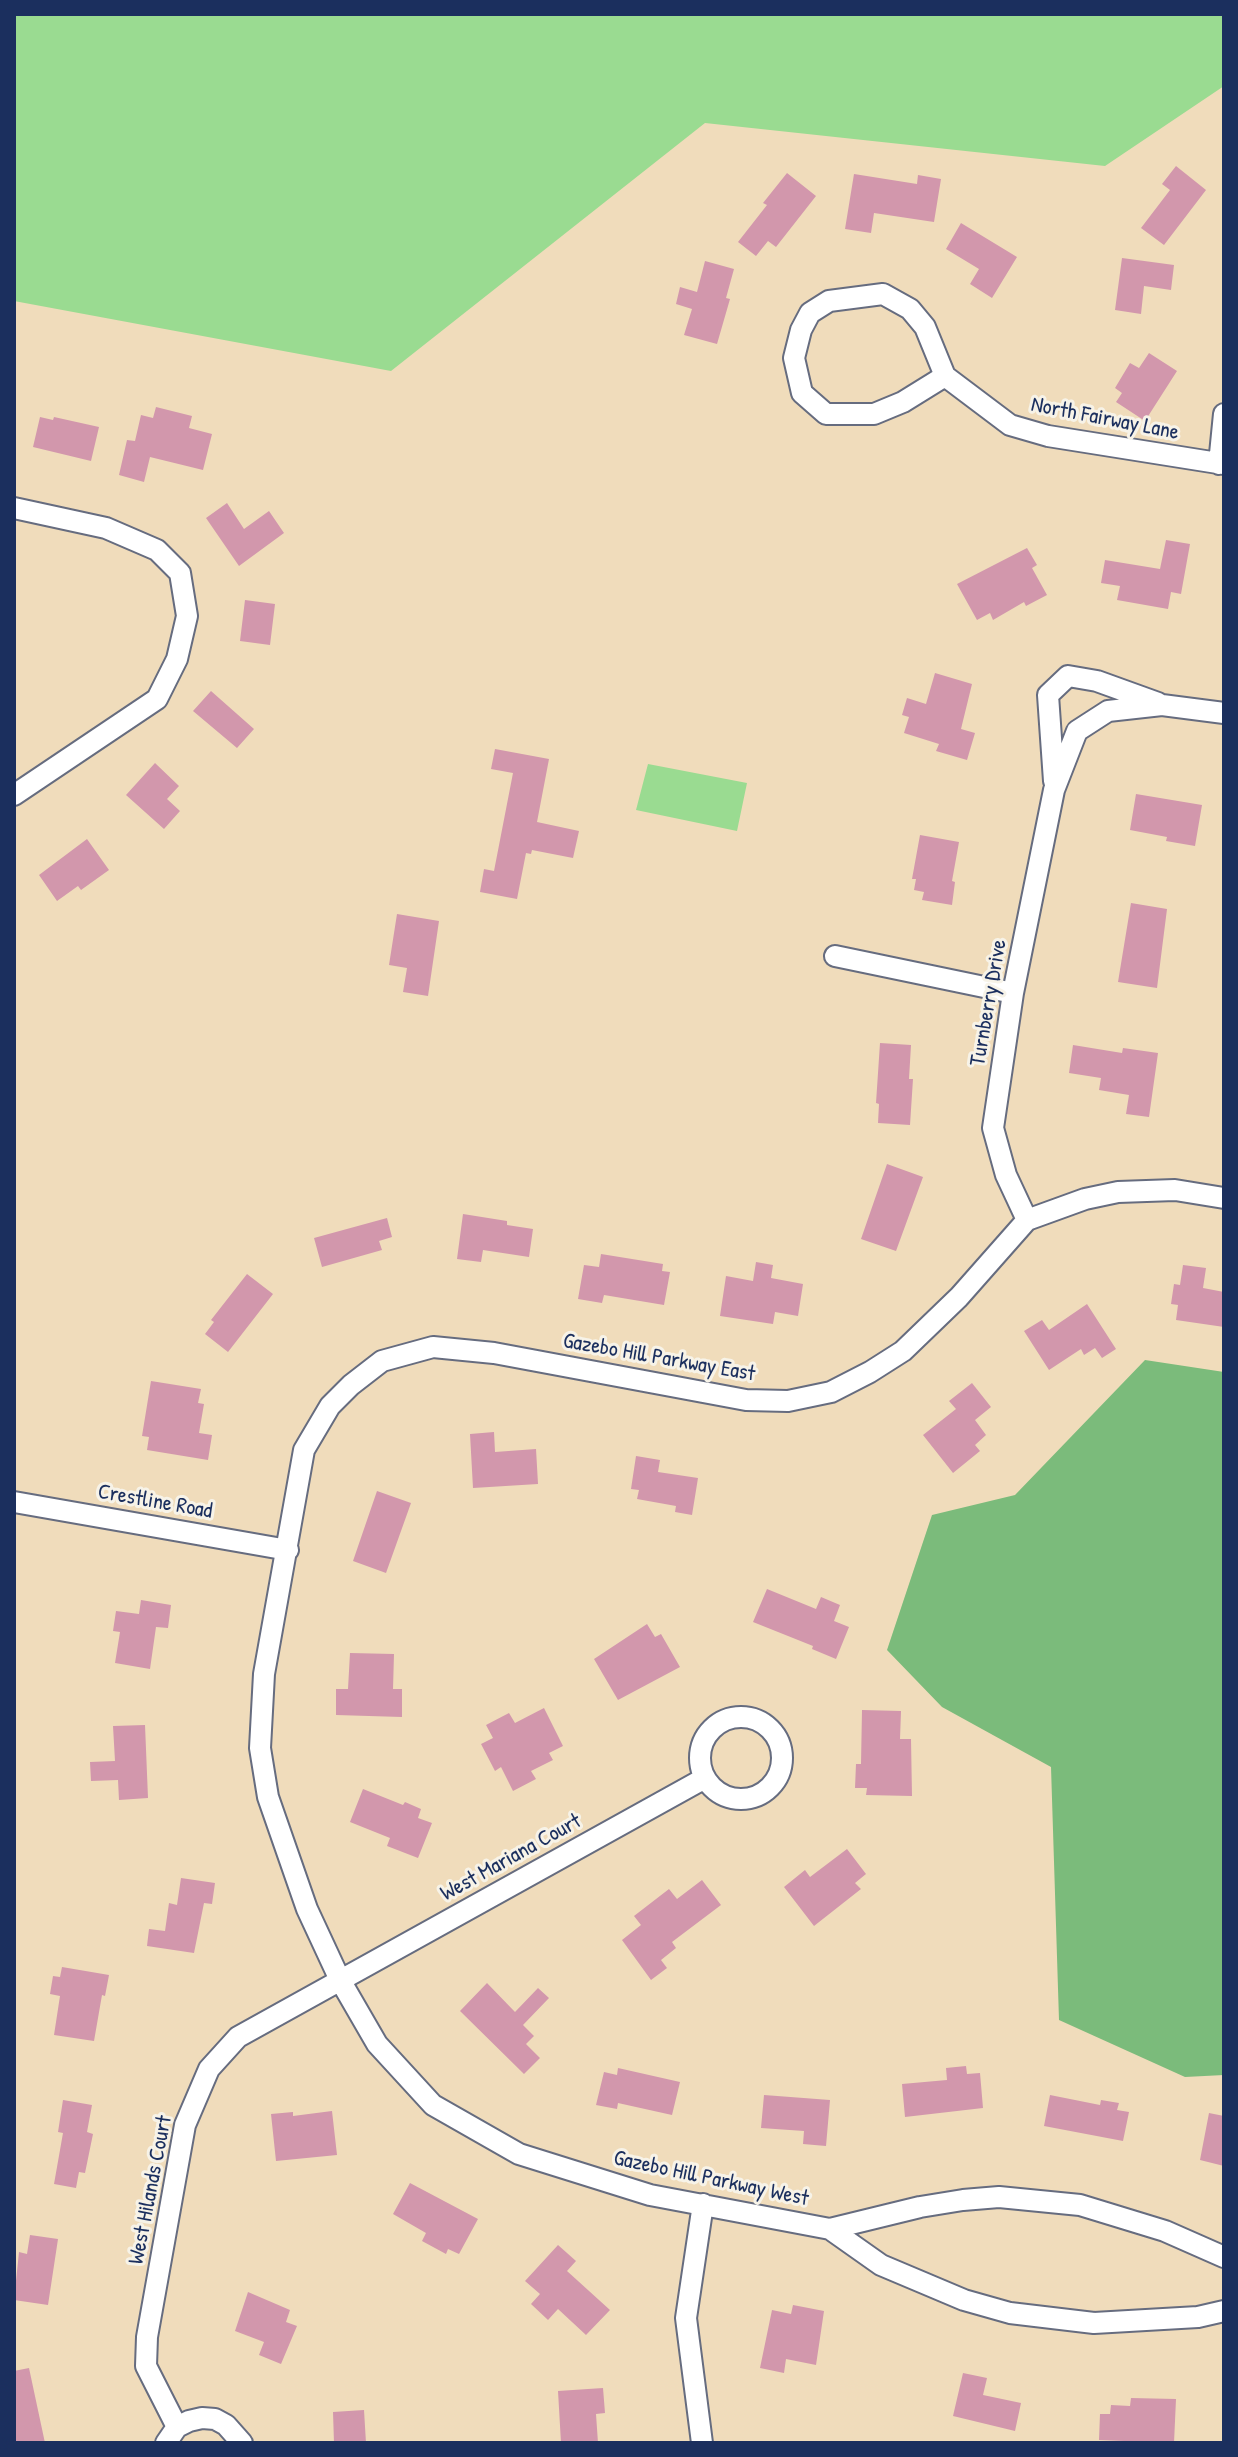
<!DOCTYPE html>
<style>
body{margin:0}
#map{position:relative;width:1238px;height:2457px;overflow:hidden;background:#f0dcbb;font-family:"Patrick Hand",sans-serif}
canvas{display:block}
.frame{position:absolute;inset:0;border:16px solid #1b2f5e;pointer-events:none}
</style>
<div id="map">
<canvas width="1238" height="2457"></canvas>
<div class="frame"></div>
</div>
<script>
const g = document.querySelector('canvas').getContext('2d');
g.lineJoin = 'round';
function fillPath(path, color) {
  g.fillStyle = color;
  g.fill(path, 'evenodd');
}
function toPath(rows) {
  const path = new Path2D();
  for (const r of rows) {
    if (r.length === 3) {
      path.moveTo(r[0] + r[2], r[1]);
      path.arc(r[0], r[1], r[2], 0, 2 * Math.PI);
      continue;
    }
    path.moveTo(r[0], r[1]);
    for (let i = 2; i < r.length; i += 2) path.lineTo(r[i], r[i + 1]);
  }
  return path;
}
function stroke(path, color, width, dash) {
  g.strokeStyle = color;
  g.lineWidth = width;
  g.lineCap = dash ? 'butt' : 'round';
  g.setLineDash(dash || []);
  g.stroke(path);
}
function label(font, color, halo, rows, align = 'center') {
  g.font = font + ' "Patrick Hand",sans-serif';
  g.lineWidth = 6;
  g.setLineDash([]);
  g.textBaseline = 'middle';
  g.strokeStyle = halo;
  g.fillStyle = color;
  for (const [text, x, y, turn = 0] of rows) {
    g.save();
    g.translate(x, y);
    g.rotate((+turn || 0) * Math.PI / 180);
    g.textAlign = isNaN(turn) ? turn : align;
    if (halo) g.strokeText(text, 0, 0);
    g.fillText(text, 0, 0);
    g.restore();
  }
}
fillPath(toPath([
 [14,14,1224,14,1224,86,1105,166,705,123,391,371,14,301],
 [648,764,747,783,737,831,636,810]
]), '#9adb91');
fillPath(toPath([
 [1145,1360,1224,1372,1224,2075,1185,2077,1059,2020,1051,1767,942,1707,887,1650,932,1515,1015,1495]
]), '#7bbb7b');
fillPath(toPath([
 [1176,166,1206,190,1164,245,1141,228,1170,190,1162,184],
 [787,173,816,196,776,247,768,241,756,256,738,242,767,205,763,203],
 [854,174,917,184,918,175,941,179,934,222,874,213,871,233,845,229],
 [961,223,1017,257,992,298,970,284,979,269,946,249],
 [1122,258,1174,265,1171,290,1144,286,1141,314,1115,310],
 [705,261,734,269,726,298,730,299,717,344,684,335,692,309,676,304,680,287,697,292],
 [1149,353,1177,371,1145,421,1116,402,1122,393,1115,388,1130,363,1139,368],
 [156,407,192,416,189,428,212,434,203,470,150,457,144,482,119,475,127,440,135,441,141,415,153,418],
 [40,417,53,420,54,417,99,427,91,461,33,447],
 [227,503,244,529,269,511,284,533,239,566,206,518],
 [1166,540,1190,544,1181,594,1171,592,1168,609,1117,600,1120,586,1101,583,1105,560,1160,569],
 [1027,548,1037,565,1032,568,1047,595,1026,606,1024,602,993,620,990,613,977,620,957,584],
 [245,600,275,604,270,645,240,641],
 [935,673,972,684,961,729,975,733,967,760,936,751,939,744,904,733,909,717,902,715,907,698,926,704],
 [211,691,254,729,237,748,193,711],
 [495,749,549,759,537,822,579,831,573,858,532,850,531,854,526,853,517,899,480,892,484,869,494,871,513,773,491,769],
 [155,763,179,786,167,799,180,811,164,829,126,795],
 [1136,794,1202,805,1195,846,1166,841,1167,837,1130,830],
 [920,835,959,842,952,881,955,882,952,905,922,900,924,892,914,890,916,879,912,879],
 [87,839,109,870,81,890,78,886,57,901,39,875],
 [1131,903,1167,909,1157,988,1118,982],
 [397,914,439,921,428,996,403,992,407,968,389,965],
 [880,1043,911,1045,909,1079,913,1079,910,1125,878,1123,879,1104,876,1103],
 [1073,1045,1122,1053,1123,1048,1158,1053,1149,1117,1126,1114,1129,1095,1099,1090,1101,1078,1069,1073],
 [887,1164,923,1177,896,1251,861,1239],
 [463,1214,507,1221,507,1225,533,1229,529,1257,483,1250,481,1262,457,1259],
 [387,1218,392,1237,379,1241,382,1250,322,1267,314,1238],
 [601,1254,663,1264,662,1271,670,1272,664,1305,604,1295,602,1303,578,1299,584,1265,599,1267],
 [756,1262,773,1265,771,1278,803,1284,798,1316,775,1312,773,1324,720,1316,726,1276,753,1281],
 [1183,1265,1206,1268,1203,1288,1224,1292,1224,1327,1176,1320,1178,1305,1171,1304,1174,1284,1180,1285],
 [247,1274,273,1294,228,1352,205,1334,214,1322,211,1320],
 [1087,1304,1116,1349,1102,1358,1095,1348,1084,1355,1081,1349,1049,1370,1024,1331,1042,1320,1049,1330],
 [151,1381,201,1389,198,1403,204,1404,199,1433,212,1435,208,1460,147,1450,149,1437,142,1436],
 [972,1383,991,1407,975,1420,986,1435,975,1445,980,1451,953,1473,923,1435,956,1409,949,1401],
 [494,1432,495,1452,536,1449,538,1484,473,1488,470,1434],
 [636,1456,660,1460,658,1472,698,1478,692,1515,675,1512,676,1506,637,1499,639,1490,631,1489],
 [377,1491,411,1503,386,1573,353,1561],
 [767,1589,816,1609,821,1597,840,1605,834,1621,849,1627,836,1659,812,1649,813,1646,753,1622],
 [141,1600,171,1605,168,1628,156,1627,150,1669,115,1663,120,1632,113,1631,116,1611,139,1614],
 [647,1624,655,1637,661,1634,680,1667,618,1700,594,1659],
 [350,1653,394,1654,393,1689,402,1689,402,1717,336,1715,336,1689,348,1689],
 [544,1708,563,1746,549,1753,553,1760,531,1771,536,1779,513,1791,501,1767,495,1771,481,1744,493,1738,486,1725,509,1713,515,1723],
 [862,1710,901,1711,900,1739,911,1739,912,1796,866,1795,867,1788,855,1788,856,1764,861,1764],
 [145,1725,148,1798,119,1800,118,1780,91,1781,90,1762,115,1761,113,1726],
 [363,1789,403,1805,405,1802,421,1809,418,1818,432,1823,418,1858,387,1846,390,1838,350,1822],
 [847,1849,866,1874,855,1883,861,1889,814,1926,784,1887,805,1870,810,1877],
 [181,1878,215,1883,212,1904,204,1903,194,1953,147,1946,149,1929,165,1931,169,1903,177,1905],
 [702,1880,721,1905,672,1942,676,1948,661,1960,667,1968,651,1980,622,1940,641,1925,634,1916,669,1889,677,1899],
 [62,1967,109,1975,105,1996,102,1995,94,2041,54,2035,60,1996,50,1994,53,1976,60,1977],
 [487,1983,515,2012,538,1988,549,1998,523,2025,534,2036,526,2044,540,2058,524,2074,460,2011],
 [966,2066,967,2074,980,2073,983,2108,905,2117,902,2084,947,2080,946,2068],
 [618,2068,680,2082,672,2115,618,2103,617,2109,596,2105,604,2072,617,2075],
 [764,2095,830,2100,826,2146,803,2144,804,2131,761,2128],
 [1050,2095,1100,2105,1101,2100,1119,2103,1117,2110,1129,2112,1123,2141,1044,2126],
 [63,2100,92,2105,87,2132,93,2134,85,2173,79,2172,76,2188,54,2184,63,2133,58,2132],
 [332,2111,337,2155,276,2161,271,2114,293,2112,293,2116],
 [1209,2113,1224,2116,1224,2166,1200,2160],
 [410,2183,478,2219,459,2254,448,2249,446,2254,422,2241,426,2233,393,2214],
 [30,2235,58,2239,48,2305,14,2300,19,2252,27,2254],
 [558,2245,576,2261,567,2271,610,2310,586,2335,558,2309,548,2320,531,2304,540,2294,525,2281],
 [248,2292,290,2310,286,2322,297,2326,281,2364,259,2355,264,2342,235,2331],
 [793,2305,824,2311,816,2365,786,2359,784,2373,760,2368,772,2310,791,2314],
 [29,2368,45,2443,16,2443,14,2371],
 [963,2373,987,2378,983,2395,1021,2403,1015,2431,953,2416],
 [603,2388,605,2413,596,2414,598,2443,561,2443,558,2391],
 [1131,2398,1176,2399,1174,2443,1099,2440,1100,2414,1110,2414,1111,2405,1130,2406],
 [364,2410,366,2443,334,2443,333,2412]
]), '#d297ac');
const street = toPath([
 [945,376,903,402,874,414,826,414,802,393,794,358,801,330,810,313,829,301,883,294,910,309,925,327,945,376,1010,425,1048,436,1224,464],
 [1219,464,1224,414],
 [14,508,106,528,157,550,180,573,187,616,177,659,157,699,14,795],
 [1054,781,1048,695,1068,676,1097,681,1158,703],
 [835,956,1013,993],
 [1224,1198,1175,1190,1118,1192,1085,1199,1027,1220,959,1297,903,1351,870,1372,831,1392,788,1401,746,1400,494,1353,433,1347,382,1361,351,1385,330,1406,304,1450,264,1674,260,1748,268,1797,307,1909,340,1980,377,2044,433,2105,519,2154,650,2195,830,2229,920,2207,963,2200,999,2197,1080,2205,1165,2231,1224,2257],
 [1027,1220,1006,1175,993,1128,1013,993,1054,790,1077,731,1108,711,1162,705,1224,713],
 [14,1502,288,1550],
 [741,1758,41],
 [830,2229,881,2265,964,2300,1010,2313,1094,2323,1198,2317,1224,2311],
 [177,2427,146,2366,147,2337,185,2125,209,2069,238,2037,705,1778],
 [166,2443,177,2427,189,2421,202,2418,215,2419,226,2425,242,2443],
 [702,2443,686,2318,703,2204]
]);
stroke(street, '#666c7f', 24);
stroke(street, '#fff', 20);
label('22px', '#1b2f5e', '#f7f3e8', [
 ["North Fairway Lane",1105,419,11],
 ["Turnberry Drive",989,1003,-80],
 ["Gazebo Hill Parkway East",659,1358,10],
 ["Crestline Road",155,1502,10],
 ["West Mariana Court",511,1858,-29],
 ["Gazebo Hill Parkway West",711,2179,12],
 ["West Hilands Court",151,2190,-79]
]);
</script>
